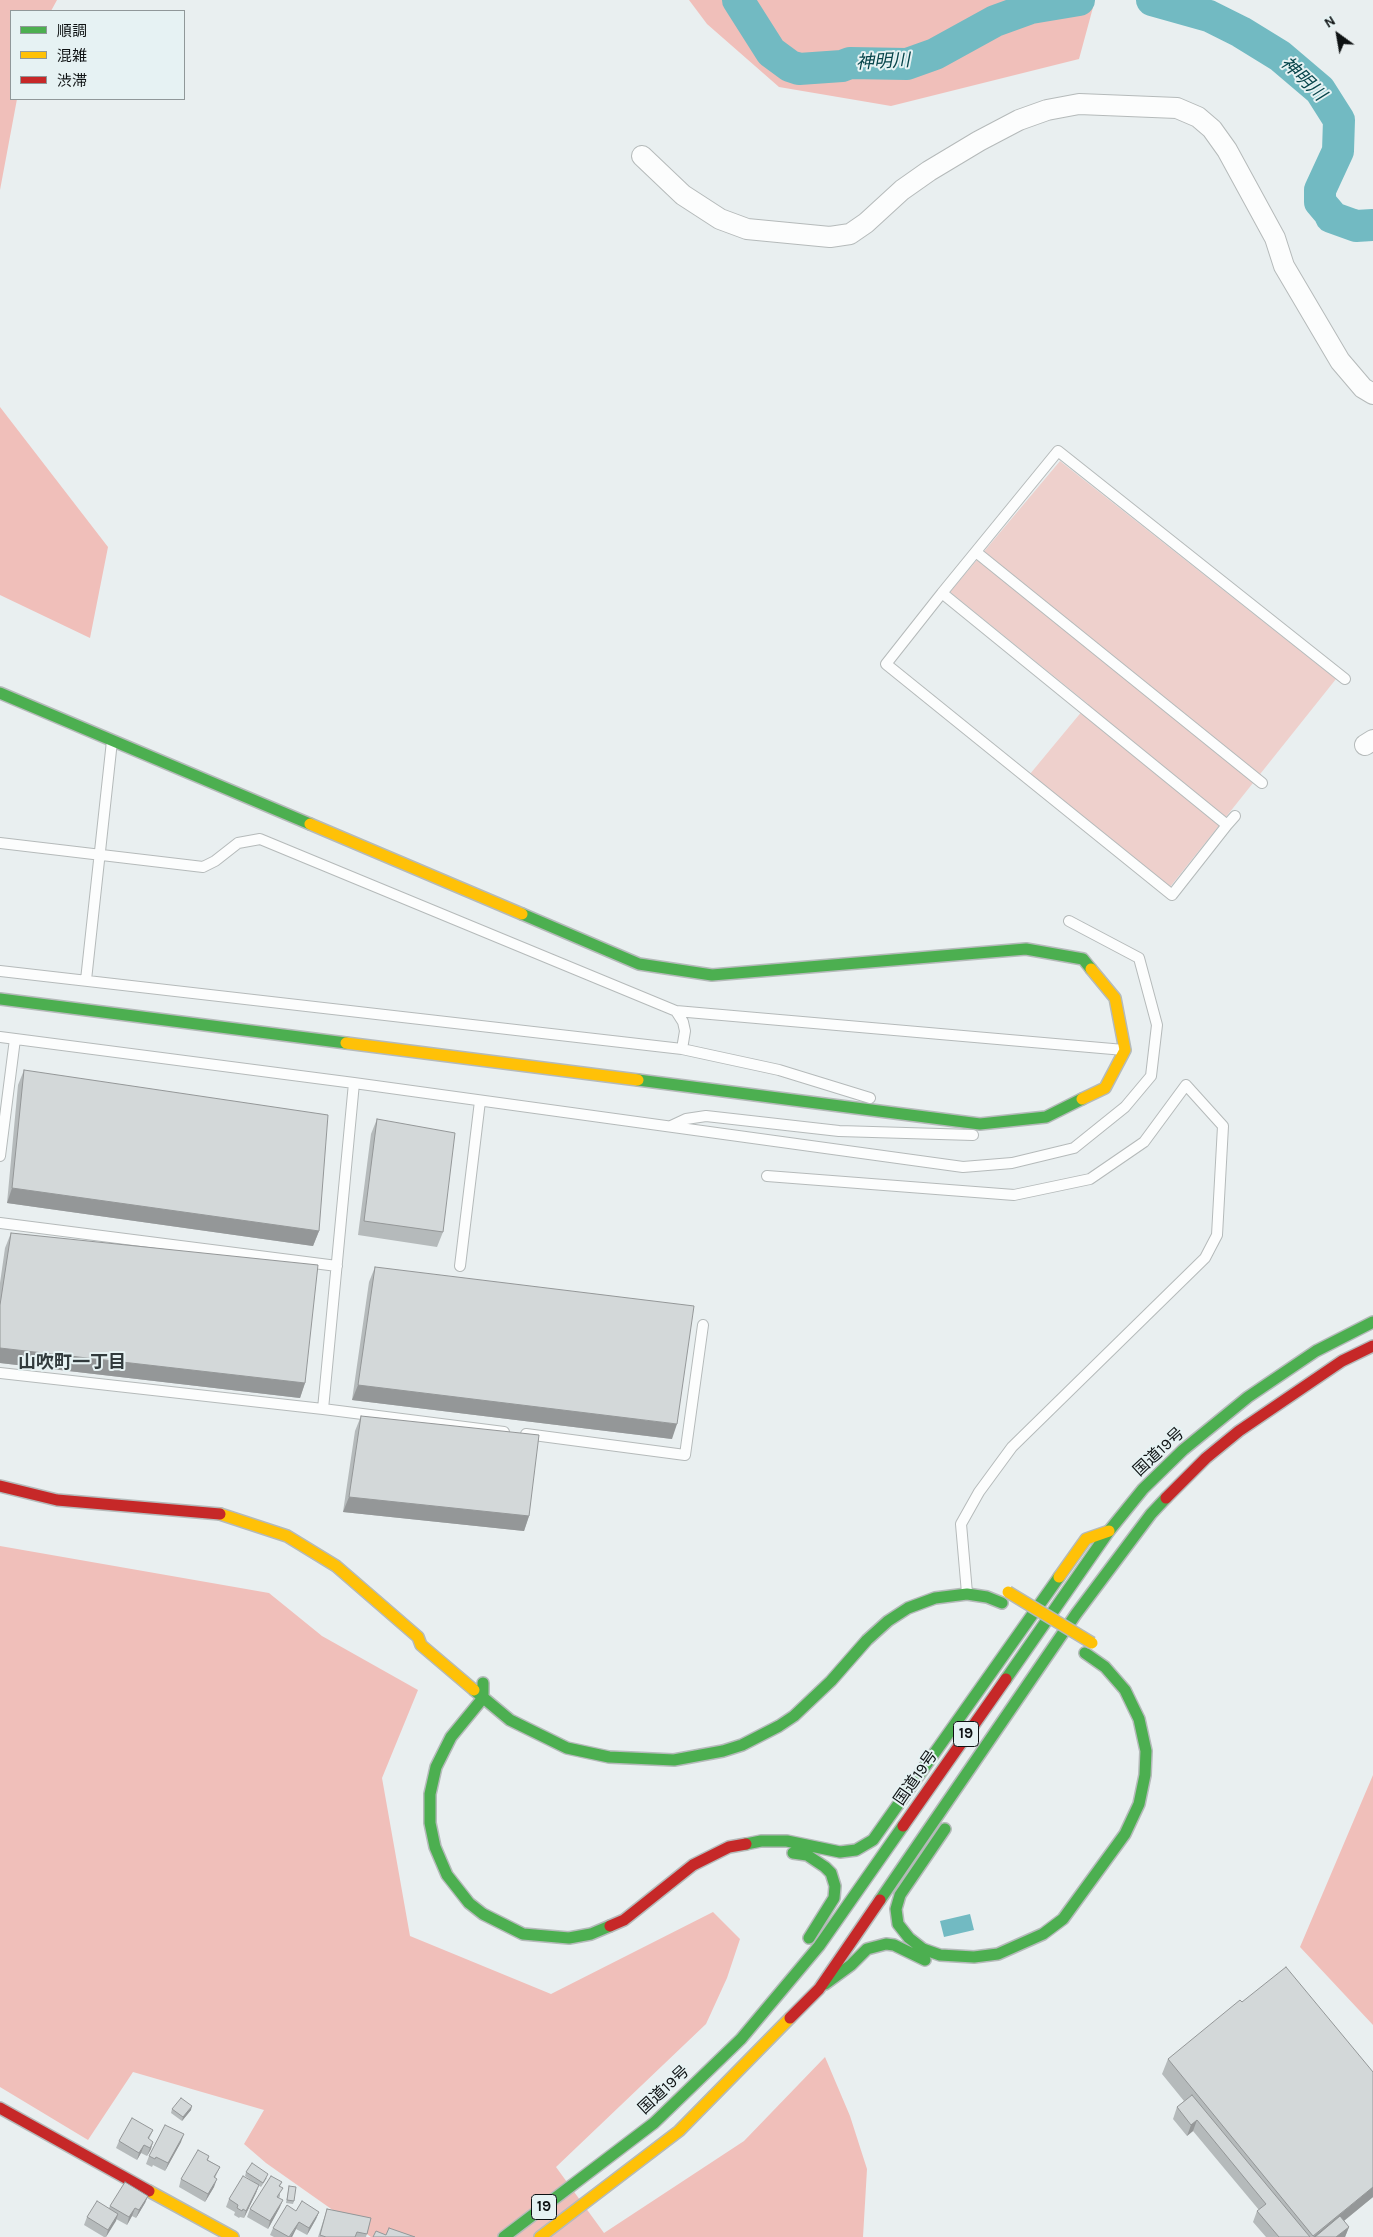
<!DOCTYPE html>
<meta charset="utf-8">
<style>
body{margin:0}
#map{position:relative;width:1373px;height:2237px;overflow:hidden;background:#e9eff0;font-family:Karla,"Noto Sans JP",sans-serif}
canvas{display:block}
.legend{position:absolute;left:10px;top:10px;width:175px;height:90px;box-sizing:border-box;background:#e6f2f3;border:1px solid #909899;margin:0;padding:6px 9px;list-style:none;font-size:15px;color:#0e1213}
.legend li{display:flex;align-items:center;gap:10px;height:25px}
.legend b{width:25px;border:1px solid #909899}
.north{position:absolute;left:1313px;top:10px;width:50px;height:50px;-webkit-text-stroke:4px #e6f2f3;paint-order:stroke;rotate:328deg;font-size:14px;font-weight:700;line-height:20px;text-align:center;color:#0e1213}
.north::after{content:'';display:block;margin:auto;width:18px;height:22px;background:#0e1213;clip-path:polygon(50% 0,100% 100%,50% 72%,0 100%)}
</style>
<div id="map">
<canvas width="1373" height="2237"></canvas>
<ul class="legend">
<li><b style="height:6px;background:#4caf50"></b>順調</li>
<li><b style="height:6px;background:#ffc107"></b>混雑</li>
<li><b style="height:6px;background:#c62828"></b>渋滞</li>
</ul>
<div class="north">N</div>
</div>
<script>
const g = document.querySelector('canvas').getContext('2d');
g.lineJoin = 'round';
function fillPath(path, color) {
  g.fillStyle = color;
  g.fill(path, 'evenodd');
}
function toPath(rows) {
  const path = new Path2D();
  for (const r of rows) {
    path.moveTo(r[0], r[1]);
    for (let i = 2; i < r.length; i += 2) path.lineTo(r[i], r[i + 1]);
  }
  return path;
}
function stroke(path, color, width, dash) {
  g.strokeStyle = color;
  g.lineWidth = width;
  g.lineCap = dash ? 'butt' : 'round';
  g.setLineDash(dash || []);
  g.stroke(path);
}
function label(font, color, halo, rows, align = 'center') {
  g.font = font + ' Karla,"Noto Sans JP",sans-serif';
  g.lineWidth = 4;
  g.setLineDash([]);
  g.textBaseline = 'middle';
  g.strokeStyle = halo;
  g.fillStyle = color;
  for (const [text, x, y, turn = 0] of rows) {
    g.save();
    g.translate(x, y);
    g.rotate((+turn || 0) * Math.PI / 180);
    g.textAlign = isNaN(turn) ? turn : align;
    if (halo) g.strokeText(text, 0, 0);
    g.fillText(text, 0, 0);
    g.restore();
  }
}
fillPath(toPath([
 [1060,461,1336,679,1170,887,1030,774,1088,704,950,592]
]), '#eed0cc');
fillPath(toPath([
 [0,0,57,0,51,11,11,11,11,99,17,99,0,190],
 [689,0,1095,0,1079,59,891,106,779,87,707,24],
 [0,407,108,547,90,638,0,595],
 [0,1546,269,1593,322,1636,418,1690,382,1778,410,1936,551,1994,713,1912,740,1939,727,1978,706,2024,556,2167,604,2233,744,2141,825,2057,850,2116,867,2169,863,2237,371,2237,266,2163,244,2144,264,2110,133,2072,88,2140,0,2087],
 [1373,1775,1373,2025,1300,1947]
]), '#f0bfba');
fillPath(toPath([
 [970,1914,974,1930,944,1937,940,1921]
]), '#72bac2');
stroke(toPath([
 [738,0,771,52,790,66,799,69,842,66,850,63,907,64,935,54,995,21,1031,8,1079,0],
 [1152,0,1209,16,1241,32,1280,56,1320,90,1339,120,1338,151,1320,190,1320,202,1331,215,1331,217,1356,226,1373,225]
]), '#72bac2', 32);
const lane = toPath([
 [976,552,1262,783],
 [942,593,886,664,1172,895,1227,825],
 [1235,816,1227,825,942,593,1058,451,1345,679],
 [0,843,203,867,215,861,238,843,260,839,676,1011,683,1022,685,1031,682,1049],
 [0,971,682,1049,779,1070,870,1098],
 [86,980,112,741],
 [676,1011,1124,1050],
 [0,1037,354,1083,963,1167,1012,1163,1074,1148,1125,1107,1151,1076,1157,1025,1139,958,1069,921],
 [671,1126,686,1119,706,1116,839,1131,973,1135],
 [0,1156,15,1039],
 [767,1176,1014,1195,1090,1179,1144,1142,1186,1085,1223,1126,1217,1235,1205,1258,1012,1447,979,1492,961,1524,967,1593],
 [0,1223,337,1266],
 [460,1266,480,1101],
 [0,1373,323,1409,504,1432],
 [323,1409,354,1083],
 [526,1434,685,1455,703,1325]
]);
const street = toPath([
 [642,156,683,195,720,219,747,229,830,237,850,234,866,223,902,190,929,171,979,141,1019,120,1047,110,1079,104,1177,108,1198,117,1212,129,1227,150,1275,238,1284,266,1340,361,1363,388,1373,394],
 [1365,745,1373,740]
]);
const fast = toPath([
 [0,693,310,824],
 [522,914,639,964,712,975,1026,949,1083,959,1091,969],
 [0,999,346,1043],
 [638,1080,980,1124,1046,1117,1082,1099],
 [1006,1679,1109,1531,1143,1489,1183,1450,1248,1397,1316,1351,1373,1322],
 [483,1683,483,1698,451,1737,436,1767,430,1794,430,1823,435,1847,447,1875,469,1903,483,1914,523,1934,569,1938,591,1934,610,1926],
 [474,1690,510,1720,567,1748,609,1757,674,1760,723,1751,742,1745,779,1726,794,1716,831,1681,867,1640,888,1621,908,1608,935,1598,967,1594,987,1597,1002,1603],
 [945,1829,900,1895,896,1909,898,1924,909,1938,923,1949,940,1955,974,1957,998,1954,1043,1934,1063,1919,1125,1834,1139,1804,1145,1775,1146,1751,1139,1719,1125,1690,1105,1667,1085,1653],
 [746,1844,761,1841,787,1841,840,1852,856,1850,873,1840,1059,1577],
 [793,1853,807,1855,825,1867,831,1873,835,1886,834,1898,809,1938],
 [880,1900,1076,1614,1151,1514,1166,1498],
 [825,1984,851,1965,867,1949,886,1944,894,1945,925,1960],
 [504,2237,654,2123,741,2039,819,1946,903,1826]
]);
const slow = toPath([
 [310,824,522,914],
 [346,1043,638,1080],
 [1082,1099,1105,1088,1125,1050,1115,998,1091,969],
 [220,1514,287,1536,336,1566,418,1637,421,1645,474,1690],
 [1059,1577,1086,1539,1109,1531],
 [149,2191,233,2237],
 [540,2237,679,2131,790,2018]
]);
const jam = toPath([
 [0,1486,57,1500,220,1514],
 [1166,1498,1206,1458,1239,1431,1342,1361,1373,1346],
 [903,1826,1006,1679],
 [610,1926,624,1920,693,1865,729,1847,746,1844],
 [790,2018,819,1989,880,1900],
 [0,2108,149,2191]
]);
stroke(lane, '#b5baba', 12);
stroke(street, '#b5baba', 22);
stroke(fast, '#b5baba', 14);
stroke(slow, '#b5baba', 14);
stroke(jam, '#b5baba', 14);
stroke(lane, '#fcfdfd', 10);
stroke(street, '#fcfdfd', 20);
stroke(fast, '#4caf50', 11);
stroke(slow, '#ffc107', 11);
stroke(jam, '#c62828', 11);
const slowBridge = toPath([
 [1008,1592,1092,1643]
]);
stroke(slowBridge, '#b5baba', 14, []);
stroke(slowBridge, '#ffc107', 11);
fillPath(toPath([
 [24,1070,319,1231,313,1246,7,1203,18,1085],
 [377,1119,443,1232,437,1247,358,1235,371,1134],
 [11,1233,305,1383,300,1398,0,1363,0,1283,5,1248],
 [375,1267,672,1439,352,1400,369,1282],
 [361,1416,529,1516,524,1531,343,1512,355,1431],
 [1242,2002,1373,2072,1373,2197,1344,2221,1349,2227,1345,2237,1266,2237,1253,2222,1257,2211,1259,2210,1193,2131,1187,2136,1173,2119,1177,2107,1184,2101,1162,2074,1168,2059],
 [172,2109,191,2110,182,2121,171,2113],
 [153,2130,149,2139,151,2149,147,2156,141,2153,137,2160,116,2148,119,2141],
 [181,2142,165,2171,153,2165,152,2167,146,2164,149,2156],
 [209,2156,208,2160,220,2167,215,2178,214,2187,205,2202,179,2187,181,2179],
 [246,2172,267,2178,261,2187,245,2176],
 [282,2182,280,2186,280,2196,279,2198,280,2207,268,2229,247,2217,250,2209],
 [259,2185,256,2193,244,2218,240,2217,239,2218,234,2215,235,2212,226,2207,229,2199],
 [289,2186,294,2201,293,2204,286,2203],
 [148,2196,145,2203,136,2218,132,2216,127,2225,116,2219,106,2237,104,2237,84,2225,87,2217,109,2208,110,2206],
 [327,2209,371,2218,366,2237,318,2237],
 [296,2211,319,2212,316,2219,307,2235,296,2229,292,2237,274,2237,270,2235,273,2228]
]), '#b5babb');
fillPath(toPath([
 [12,1188,319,1231,313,1246,7,1203],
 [0,1348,305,1383,300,1398,0,1363],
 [358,1385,677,1424,672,1439,352,1400],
 [349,1497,529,1516,524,1531,343,1512],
 [192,2106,191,2110,182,2121,183,2117],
 [1197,2120,1193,2131,1187,2136,1191,2125],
 [184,2134,181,2142,165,2171,168,2163],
 [153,2142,151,2149,147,2156,150,2148],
 [144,2145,141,2153,137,2160,139,2153],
 [217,2179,214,2187,205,2202,208,2194],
 [259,2185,256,2193,244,2218,246,2211],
 [1373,2187,1373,2197,1324,2237,1313,2237],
 [148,2196,145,2203,136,2218,139,2210],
 [283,2200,280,2207,268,2229,270,2221],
 [135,2208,132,2216,127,2225,129,2217],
 [319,2212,316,2219,307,2235,309,2228],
 [118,2214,116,2221,106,2237,108,2230],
 [299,2222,296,2229,292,2237,290,2237],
 [1349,2227,1345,2237,1336,2237]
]), '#949798');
const building = toPath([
 [24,1070,328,1115,319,1231,12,1188,24,1070],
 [377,1119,455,1133,443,1232,364,1221,377,1119],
 [11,1233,318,1265,305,1383,0,1348,0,1305,11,1233],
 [375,1267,694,1306,677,1424,358,1385,375,1267],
 [361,1416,539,1435,529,1516,349,1497,361,1416],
 [1286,1967,1373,2072,1373,2187,1313,2236,1168,2059,1240,2000,1242,2002,1286,1967],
 [1192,2095,1310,2237,1279,2237,1257,2211,1266,2204,1197,2120,1191,2125,1177,2107,1192,2095],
 [181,2098,192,2106,183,2117,172,2109,181,2098],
 [132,2118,153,2130,148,2138,153,2142,150,2148,144,2145,139,2153,119,2141,132,2118],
 [165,2125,184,2134,168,2163,156,2157,155,2159,149,2156,165,2125],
 [198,2150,209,2156,207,2160,220,2167,214,2177,217,2179,208,2194,181,2179,198,2150],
 [252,2163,268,2174,263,2183,246,2172,252,2163],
 [243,2176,259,2185,246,2211,243,2209,242,2211,237,2208,238,2205,229,2199,243,2176],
 [271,2176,282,2182,279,2186,283,2188,277,2197,283,2200,270,2221,250,2209,271,2176],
 [125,2182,148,2196,139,2210,135,2208,129,2217,110,2206,125,2182],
 [289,2186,296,2187,294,2201,287,2200,289,2186],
 [97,2201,118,2214,108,2230,87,2217,97,2201],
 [302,2201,319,2212,309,2228,299,2222,289,2237,273,2228,287,2205,296,2211,302,2201],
 [327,2209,371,2218,367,2234,357,2232,355,2237,326,2237,320,2235,327,2209],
 [1340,2216,1349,2227,1336,2237,1315,2237,1340,2216],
 [389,2228,415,2237,373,2237,376,2231,386,2235,389,2228]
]);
fillPath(building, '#d3d8d9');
stroke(building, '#949798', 1);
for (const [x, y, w] of [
 [966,1734,25],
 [544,2207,25]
]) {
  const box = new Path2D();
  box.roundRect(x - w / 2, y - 12.5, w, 25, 4);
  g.fillStyle = '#e6f2f3';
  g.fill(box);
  stroke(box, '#0e1213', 1);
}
label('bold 15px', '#0e1213', null, [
 ["19",966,1734],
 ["19",544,2207]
]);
label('16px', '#0e1213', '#e6f2f3', [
 ["国道19号",1159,1452,-43],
 ["国道19号",916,1778,-55],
 ["国道19号",664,2090,-43]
]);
label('italic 18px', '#07454b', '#e6f2f3', [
 ["神明川",883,62,-3],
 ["神明川",1303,79,44]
]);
label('bold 18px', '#313a3c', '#e6f2f3', [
 ["山吹町一丁目",72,1363]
]);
</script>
